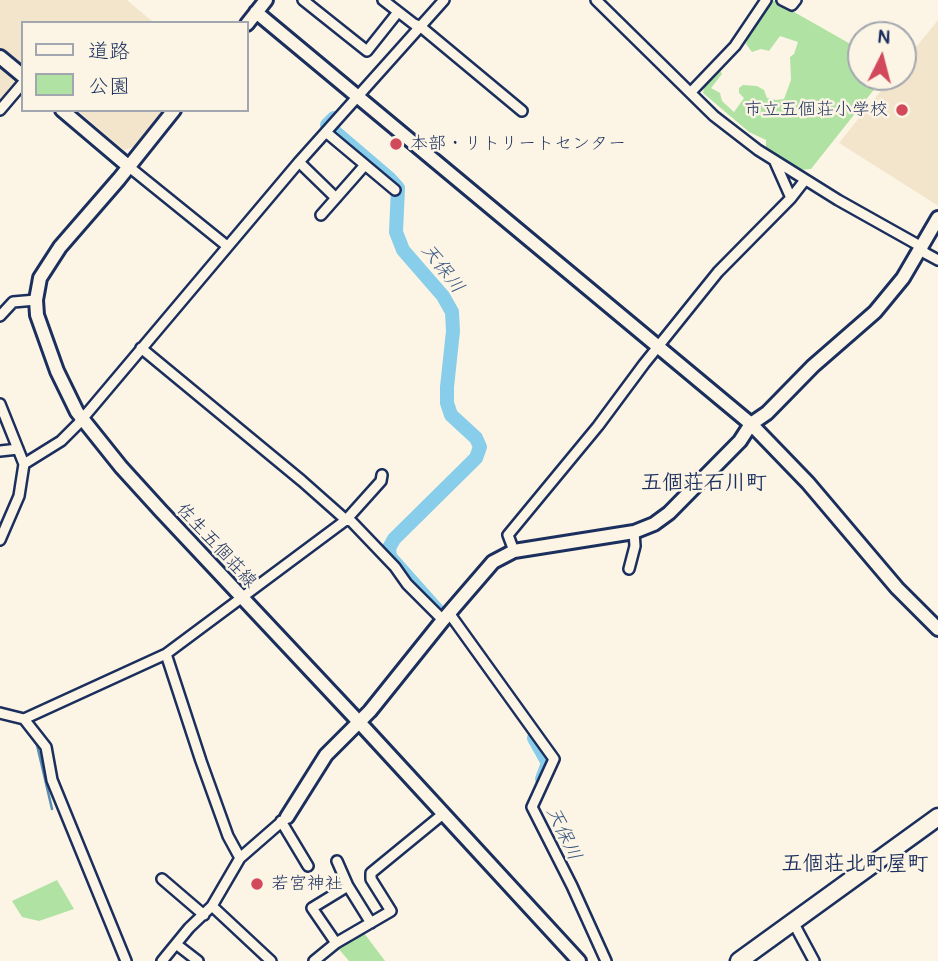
<!DOCTYPE html>
<meta charset="utf-8">
<style>
body{margin:0}
#map{position:relative;width:938px;height:961px;overflow:hidden;background:#fcf5e5;font-family:Pangolin,"Klee One",sans-serif}
canvas{display:block}
.legend{position:absolute;left:21px;top:21px;width:228px;height:91px;box-sizing:border-box;background:#fcf5e5;border:2px solid #a2a6af;margin:0;padding:9px 12px;list-style:none;font-size:21px;color:#1b2f5e}
.legend li{display:flex;align-items:center;gap:14px;height:35px}
.legend b{width:35px;border:2px solid #a2a6af}
.north{position:absolute;left:847px;top:21px;width:70px;height:70px;box-sizing:border-box;background:#fcf5e5;border:2px solid #a2a6af;border-radius:50%;rotate:6deg;font-size:19px;font-weight:700;line-height:28px;text-align:center;color:#1b2f5e}
.north::after{content:'';display:block;margin:auto;width:24px;height:32px;background:#d1495b;clip-path:polygon(50% 0,100% 100%,50% 72%,0 100%)}
</style>
<div id="map">
<canvas width="938" height="961"></canvas>
<ul class="legend">
<li><b style="height:9px;background:#fcf5e5"></b>道路</li>
<li><b style="height:19px;background:#b0e3a3"></b>公園</li>
</ul>
<div class="north">N</div>
</div>
<script>
const g = document.querySelector('canvas').getContext('2d');
g.lineJoin = 'round';
function fillPath(path, color) {
  g.fillStyle = color;
  g.fill(path, 'evenodd');
}
function toPath(rows) {
  const path = new Path2D();
  for (const r of rows) {
    path.moveTo(r[0], r[1]);
    for (let i = 2; i < r.length; i += 2) path.lineTo(r[i], r[i + 1]);
  }
  return path;
}
function stroke(path, color, width, dash) {
  g.strokeStyle = color;
  g.lineWidth = width;
  g.lineCap = dash ? 'butt' : 'round';
  g.setLineDash(dash || []);
  g.stroke(path);
}
function label(font, color, halo, rows, align = 'center') {
  g.font = font + ' Pangolin,"Klee One",sans-serif';
  g.lineWidth = 5;
  g.setLineDash([]);
  g.textBaseline = 'middle';
  g.strokeStyle = halo;
  g.fillStyle = color;
  for (const [text, x, y, turn = 0] of rows) {
    g.save();
    g.translate(x, y);
    g.rotate((+turn || 0) * Math.PI / 180);
    g.textAlign = isNaN(turn) ? turn : align;
    if (halo) g.strokeText(text, 0, 0);
    g.fillText(text, 0, 0);
    g.restore();
  }
}
fillPath(toPath([
 [0,0,127,0,154,23,23,23,23,77,0,104],
 [938,20,938,205,937,205,839,143,892,77,903,77,903,63],
 [77,110,165,110,133,147,124,150]
]), '#f3e4cc');
fillPath(toPath([
 [773,0,861,50,861,77,884,77,811,169,801,170,766,147,766,140,749,132,703,93,704,87,720,70,722,74,711,88,720,93,722,101,734,112,744,98,739,93,739,88,743,85,757,86,764,90,767,98,776,100,784,99,791,80,790,57,794,54,798,42,780,36,769,51,761,49,752,52,746,44,748,36],
 [57,880,74,909,39,921,22,917,12,901],
 [364,933,385,961,349,961,337,947]
]), '#b0e3a3');
stroke(toPath([
 [29,734,37,745,52,809]
]), '#5c8eb1', 2.5);
stroke(toPath([
 [334,118,327,125,389,178,398,188,396,232,403,250,443,296,452,312,453,331,447,387,447,403,451,415,476,438,480,447,476,458,394,539,389,548,390,557,439,612],
 [534,738,548,763,542,779]
]), '#88cde9', 14);
const street = toPath([
 [303,0,367,51,398,12],
 [383,0,414,24,421,27,522,111],
 [596,0,714,116,758,150,838,200,920,246,925,253,938,260],
 [782,0,792,5,796,0],
 [691,92,735,46,766,0],
 [0,110,23,83],
 [327,133,395,190],
 [299,162,336,198],
 [775,162,791,198],
 [128,166,227,246],
 [321,215,365,165],
 [0,316,13,302,36,300],
 [141,348,302,481,346,520,351,521,395,567,407,584,443,620],
 [0,404,24,464,19,496,0,540],
 [0,451,18,449],
 [24,464,61,441,78,424,299,162,444,0],
 [514,551,508,535,598,426,644,364,718,272,791,198,805,180],
 [629,569,635,546,634,532],
 [449,613,554,759,532,807,572,886,606,961],
 [166,654,201,761,228,836,240,858],
 [0,713,24,719,46,747,52,780,126,961],
 [24,719,166,654,346,520,381,481,382,475],
 [281,821,308,866],
 [162,879,204,915],
 [348,886,371,923],
 [212,906,271,961],
 [793,922,814,961],
 [336,943,312,908,348,886,337,861],
 [176,944,198,961],
 [162,961,189,928,212,906,240,858,287,817],
 [314,961,336,943,391,911,371,879,371,873,443,814]
]);
const secondary = toPath([
 [256,12,751,424,808,483,897,588,938,629],
 [247,24,266,0],
 [0,57,23,76],
 [62,110,128,166],
 [174,110,119,179,60,247,40,278,36,300,37,315,57,371,77,412,121,467,161,511,359,722,579,961],
 [287,817,326,755,370,711,443,620,493,562,514,551,634,532,654,524,669,513,740,441,751,424,767,413,813,366,875,312,903,278,938,218]
]);
const highway = toPath([
 [739,961,938,817]
]);
stroke(street, '#1b2f5e', 14);
stroke(secondary, '#1b2f5e', 18);
stroke(highway, '#1b2f5e', 21);
stroke(street, '#fcf5e5', 9);
stroke(secondary, '#fcf5e5', 12);
stroke(highway, '#fcf5e5', 16);
for (const [x, y, r, color] of [
 [902,110,7,"#d1495b"],
 [396,144,7,"#d1495b"],
 [257,884,7,"#d1495b"]
]) {
  const dot = new Path2D();
  dot.arc(x, y, r, 0, 2 * Math.PI);
  g.fillStyle = color;
  g.fill(dot);
  stroke(dot, '#fcf5e5', 2.5);
}
label('18px', '#1b2f5e', '#fcf5e5', [
 ["市立五個荘小学校",888,110,"right"],
 ["本部・リトリートセンター",410,144],
 ["若宮神社",271,884]
], 'left');
label('18px', '#1b2f5e', '#fcf5e5', [
 ["佐生五個荘線",216,546,47]
]);
label('italic 19px', '#365681', '#fcf5e5', [
 ["天保川",442,269,52],
 ["天保川",563,834,65]
]);
label('bold 21px', '#1b2f5e', '#fcf5e5', [
 ["五個荘石川町",704,484],
 ["五個荘北町屋町",855,865]
]);
</script>
